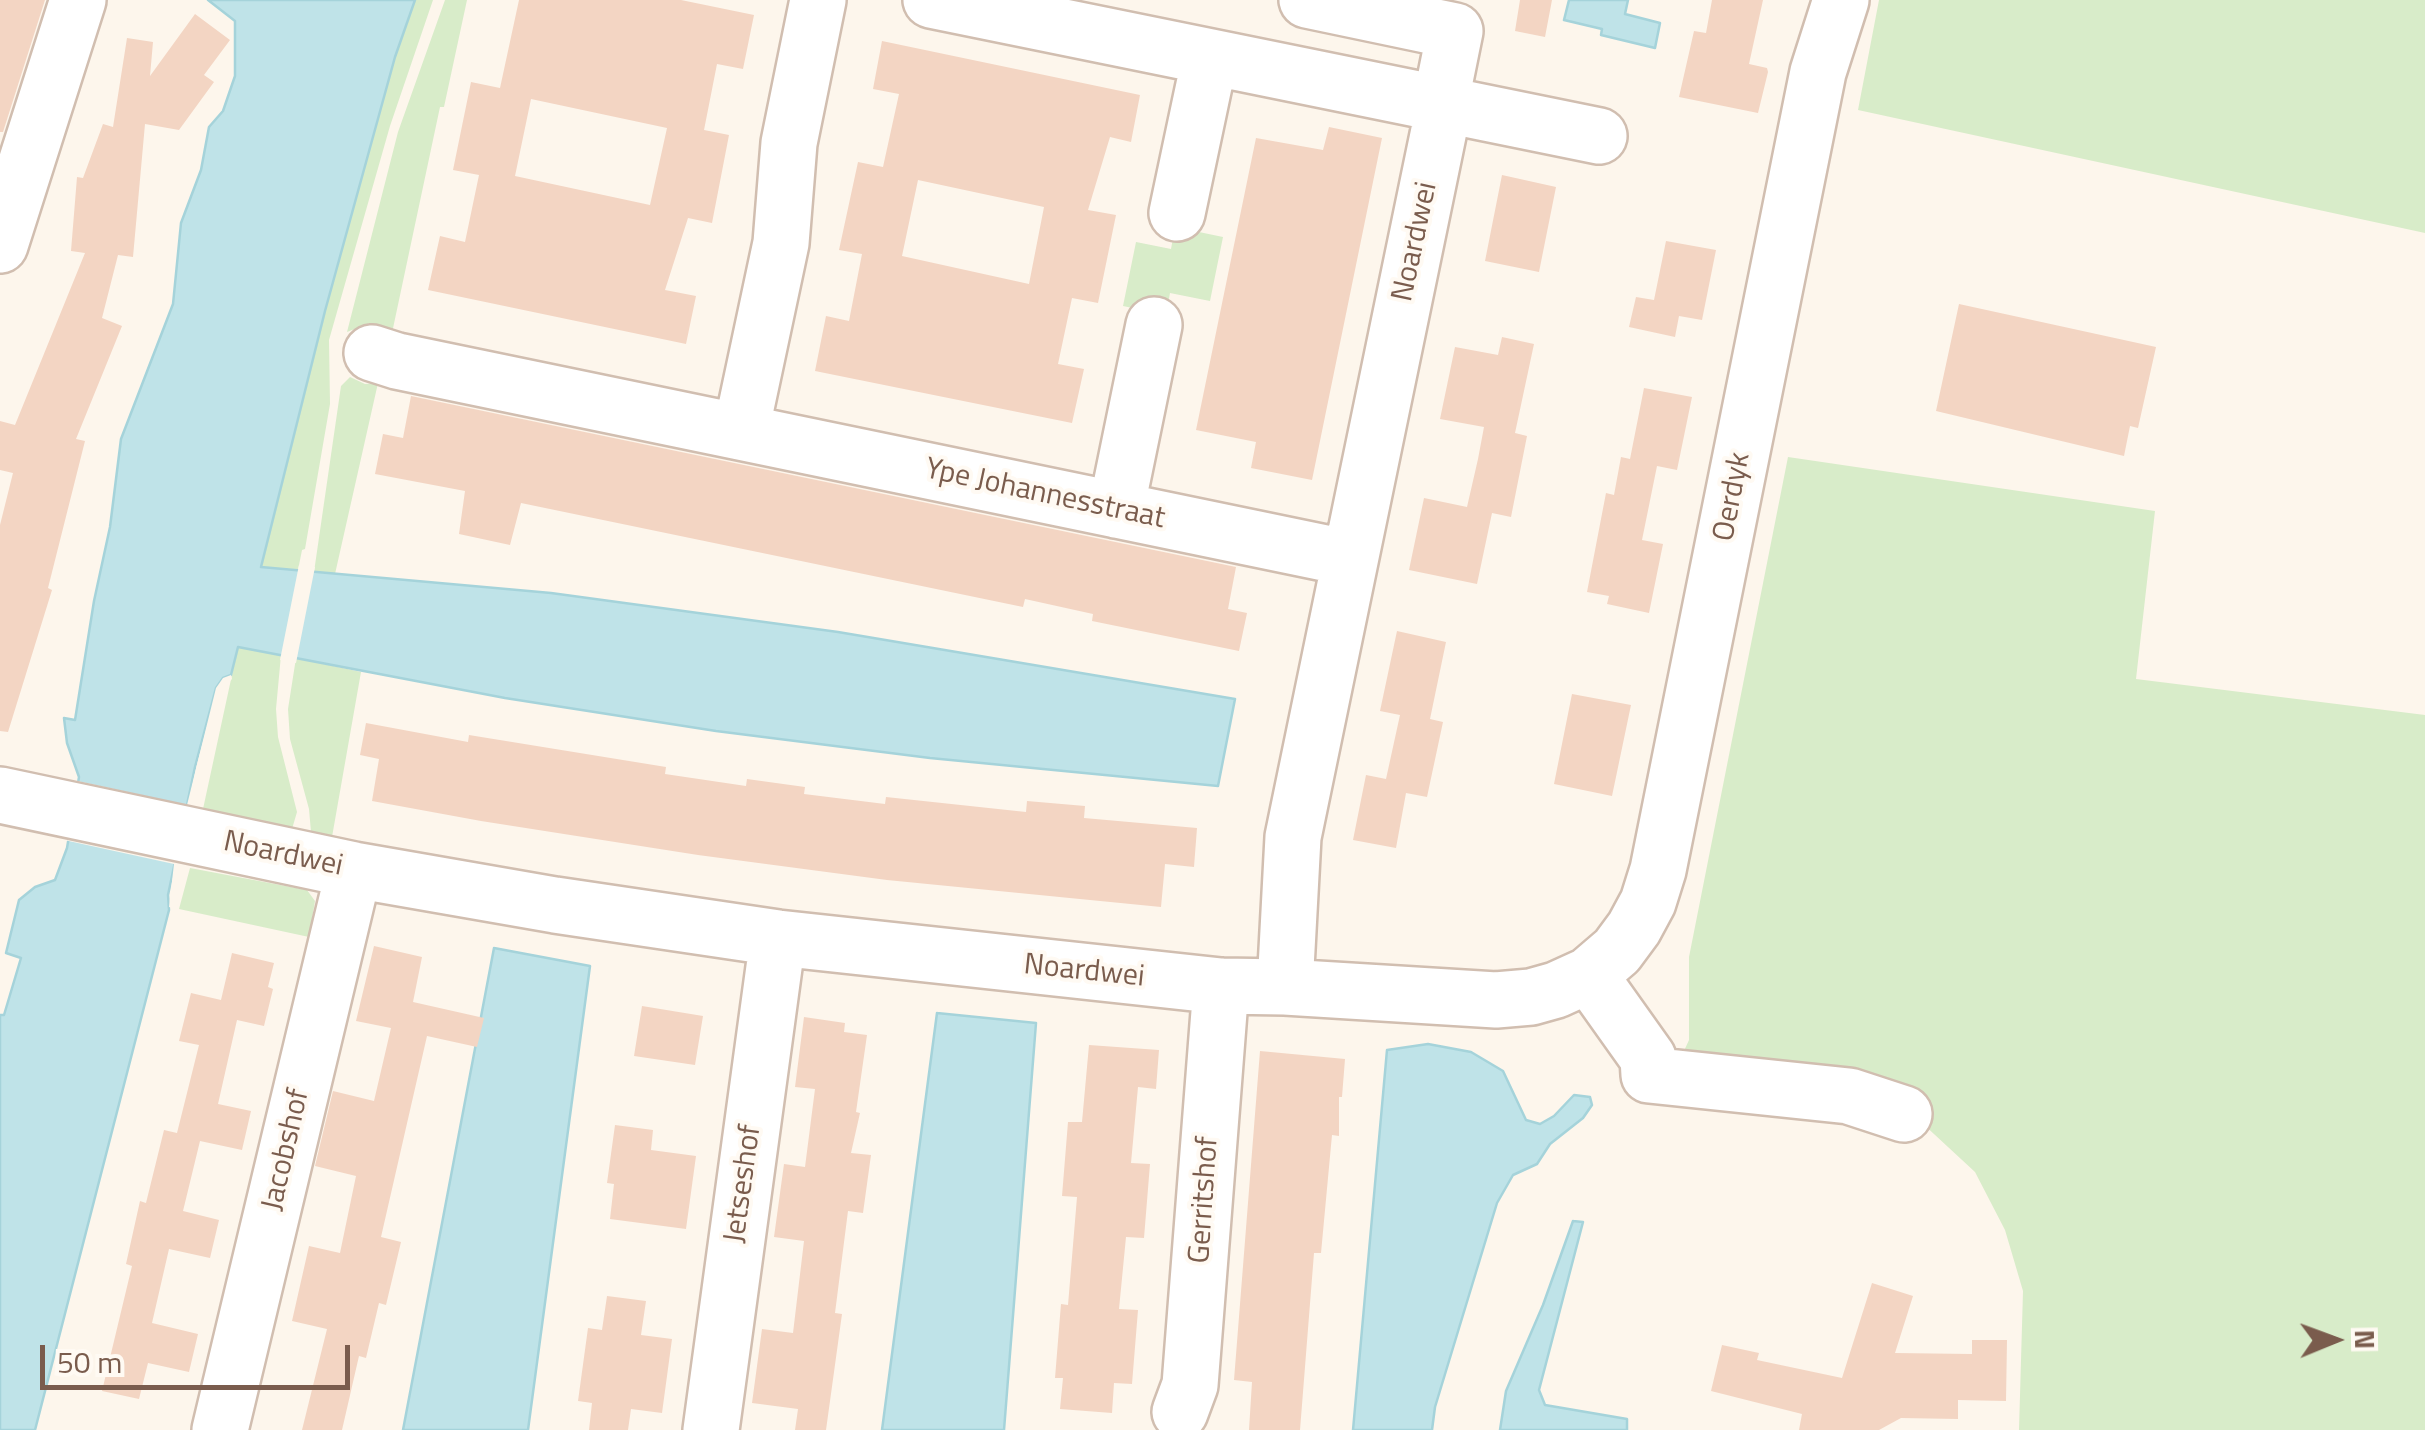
<!DOCTYPE html>
<style>
body{margin:0}
#map{position:relative;width:2425px;height:1430px;overflow:hidden;background:#fdf6ec;font-family:"Titillium Web",sans-serif}
canvas{display:block}
.north{position:absolute;left:2285px;top:1290px;width:100px;height:100px;-webkit-text-stroke:8px #fffaf3;paint-order:stroke;rotate:89deg;font-size:28px;font-weight:700;line-height:40px;text-align:center;color:#7a5c4d}
.north::after{content:'';display:block;margin:auto;width:35px;height:45px;background:#7a5c4d;clip-path:polygon(50% 0,100% 100%,50% 72%,0 100%)}
.scale{position:absolute;left:40px;top:1345px;width:310px;height:45px;box-sizing:border-box;border:5px solid #7a5c4d;border-top:0;padding-left:12px;font-size:30px;line-height:35px;white-space:nowrap;color:#7a5c4d;-webkit-text-stroke:8px #fffaf3;paint-order:stroke}
</style>
<div id="map">
<canvas width="2425" height="1430"></canvas>
<div class="north">N</div>
<div class="scale">50 m</div>
</div>
<script>
const g = document.querySelector('canvas').getContext('2d');
g.lineJoin = 'round';
function fillPath(path, color) {
  g.fillStyle = color;
  g.fill(path, 'evenodd');
}
function toPath(rows) {
  const path = new Path2D();
  for (const r of rows) {
    path.moveTo(r[0], r[1]);
    for (let i = 2; i < r.length; i += 2) path.lineTo(r[i], r[i + 1]);
  }
  return path;
}
function stroke(path, color, width, dash) {
  g.strokeStyle = color;
  g.lineWidth = width;
  g.lineCap = dash ? 'butt' : 'round';
  g.setLineDash(dash || []);
  g.stroke(path);
}
function label(font, color, halo, rows, align = 'center') {
  g.font = font + ' "Titillium Web",sans-serif';
  g.lineWidth = 8;
  g.setLineDash([]);
  g.textBaseline = 'middle';
  g.strokeStyle = halo;
  g.fillStyle = color;
  for (const [text, x, y, turn = 0] of rows) {
    g.save();
    g.translate(x, y);
    g.rotate((+turn || 0) * Math.PI / 180);
    g.textAlign = isNaN(turn) ? turn : align;
    if (halo) g.strokeText(text, 0, 0);
    g.fillText(text, 0, 0);
    g.restore();
  }
}
fillPath(toPath([
 [415,0,433,0,390,126,329,340,330,404,305,549,302,550,298,570,261,567,325,311,395,57],
 [445,0,467,0,444,107,440,107,392,333,370,323,347,332,398,132],
 [1879,0,2425,0,2425,233,1858,110],
 [1175,227,1223,237,1210,301,1170,293,1166,315,1123,306,1136,242,1171,249],
 [350,377,365,384,378,383,335,574,314,572,341,386],
 [1788,457,2155,511,2136,679,2425,715,2425,1430,2019,1430,2023,1291,2005,1230,1975,1172,1894,1097,1678,1064,1689,1040,1689,957],
 [238,647,281,655,276,709,278,737,297,812,292,829,203,809],
 [296,658,361,672,332,837,311,832,309,809,290,739,288,709],
 [190,868,307,890,315,901,309,937,179,909]
]), '#d8ecc9');
const water = toPath([
 [208,0,415,0,395,57,325,311,261,567,551,593,838,632,1235,699,1218,786,930,758,716,731,505,698,238,647,231,675,223,678,216,688,195,767,168,895,169,910,35,1430,0,1430,0,1015,4,1015,21,958,6,953,19,900,35,887,55,880,67,848,79,777,67,743,64,718,75,720,94,601,110,527,121,439,173,304,181,223,201,170,209,127,223,111,235,76,235,21,208,0],
 [1569,0,1628,0,1625,14,1660,23,1655,48,1601,35,1602,29,1564,20,1569,0],
 [494,948,590,966,528,1430,403,1430,494,948],
 [937,1013,1036,1023,1004,1430,882,1430,937,1013],
 [1428,1044,1471,1052,1503,1071,1526,1120,1540,1124,1554,1116,1574,1095,1590,1097,1592,1105,1583,1118,1550,1144,1537,1164,1513,1175,1497,1203,1435,1407,1432,1430,1353,1430,1387,1050,1428,1044],
 [1573,1221,1583,1222,1539,1390,1545,1405,1627,1419,1627,1430,1500,1430,1506,1391,1543,1305,1573,1221]
]);
fillPath(water, '#bfe3e8');
stroke(water, '#a5d3da', 2.5);
fillPath(toPath([
 [299,565,315,567,296,663,280,660],
 [231,675,232,679,221,690,200,768,173,895,174,908,169,907,174,864,64,840,73,780,187,805,216,688,223,678]
]), '#fdf6ec');
fillPath(toPath([
 [0,0,45,0,3,132,0,132],
 [519,0,681,0,754,15,743,69,717,64,704,130,729,135,712,223,688,218,665,290,696,296,686,344,428,290,440,236,465,242,479,175,453,170,471,82,500,88],
 [531,99,667,128,650,205,515,176],
 [1520,0,1552,0,1545,37,1515,31],
 [1712,0,1763,0,1749,64,1767,68,1768,72,1758,113,1679,97,1694,31,1706,33],
 [195,14,230,40,204,75,214,82,179,130,145,124,133,257,118,255,102,318,122,326,76,439,85,441,48,588,52,590,8,732,0,731,0,525,13,473,0,470,0,421,15,425,85,253,71,251,77,177,83,178,103,124,113,127,127,38,153,42,150,76],
 [882,41,1140,95,1131,142,1110,137,1088,210,1116,215,1098,303,1072,298,1058,364,1084,369,1072,423,815,371,826,316,849,321,862,254,839,250,858,162,883,167,899,94,873,89],
 [918,180,1044,207,1029,284,902,256],
 [1329,127,1382,138,1312,480,1251,468,1256,442,1196,430,1256,138,1323,150],
 [1502,175,1556,187,1539,272,1485,261],
 [1666,241,1716,250,1702,320,1679,316,1675,337,1629,327,1636,297,1654,300],
 [1959,304,2156,347,2138,428,2130,426,2124,456,1936,411],
 [1502,337,1534,344,1515,433,1527,436,1511,517,1492,513,1477,584,1409,570,1424,498,1467,507,1478,459,1484,427,1440,419,1455,347,1498,355],
 [1644,388,1692,397,1677,470,1657,466,1642,540,1663,544,1649,613,1607,604,1609,596,1587,592,1606,493,1614,495,1621,457,1630,459],
 [411,396,1236,567,1228,609,1247,613,1239,651,1092,621,1093,614,1025,599,1023,607,521,503,510,545,459,534,465,491,375,474,383,434,403,438],
 [1397,631,1446,642,1430,719,1443,722,1427,797,1406,793,1396,848,1353,840,1366,775,1386,779,1400,715,1380,711],
 [1572,694,1631,705,1612,796,1554,784],
 [366,723,468,742,469,735,666,767,665,774,746,786,747,779,805,787,804,794,885,804,886,797,1026,812,1027,801,1085,806,1084,818,1197,828,1194,867,1165,864,1161,907,887,880,698,855,481,821,372,801,379,759,360,755],
 [374,946,422,957,413,1002,484,1018,477,1047,427,1036,381,1237,401,1242,386,1305,379,1303,366,1358,359,1356,342,1430,302,1430,327,1329,292,1321,309,1246,340,1253,356,1176,315,1166,333,1091,374,1101,391,1028,356,1021],
 [232,953,274,963,268,987,273,989,264,1026,237,1020,218,1104,251,1111,242,1150,200,1141,183,1211,219,1220,210,1258,169,1249,152,1323,198,1334,189,1372,148,1363,139,1399,102,1391,132,1266,126,1264,140,1201,146,1203,164,1130,177,1133,199,1045,179,1041,191,993,221,1000],
 [642,1006,703,1016,695,1065,634,1056],
 [804,1017,845,1023,844,1032,867,1035,856,1112,860,1113,851,1153,871,1155,863,1213,848,1211,835,1313,842,1314,826,1430,795,1430,798,1409,752,1403,762,1329,793,1333,804,1241,774,1237,784,1164,805,1167,815,1089,795,1087],
 [1089,1045,1159,1050,1156,1089,1138,1087,1131,1163,1150,1164,1144,1238,1126,1237,1119,1309,1138,1310,1132,1384,1114,1383,1112,1413,1060,1409,1063,1378,1055,1378,1061,1304,1068,1305,1077,1197,1062,1196,1068,1122,1082,1122],
 [1260,1051,1345,1059,1342,1097,1339,1097,1339,1136,1332,1135,1321,1253,1314,1253,1300,1430,1249,1430,1252,1382,1234,1380],
 [615,1125,653,1130,651,1150,696,1156,686,1229,610,1219,614,1184,607,1183],
 [1872,1283,1913,1296,1895,1353,1972,1354,1972,1340,2007,1340,2006,1401,1958,1400,1958,1419,1901,1418,1879,1430,1799,1430,1802,1414,1711,1391,1722,1345,1759,1353,1757,1360,1842,1378],
 [607,1296,646,1301,641,1335,672,1339,662,1413,631,1409,628,1430,589,1430,592,1403,578,1401,588,1328,602,1330]
]), '#f3d5c3');
const minor = toPath([
 [931,0,1599,136],
 [1307,0,1455,31,1440,105],
 [1841,0,1818,72,1658,870,1648,902,1634,928,1617,951,1589,975,1648,1058,1649,1075,1849,1096,1904,1114],
 [1177,213,1210,57],
 [0,245,78,0],
 [372,353,397,361,1349,558],
 [741,431,781,243,789,143,818,0],
 [1116,510,1154,325],
 [0,795,354,870,555,905,778,938,1221,986,1285,987,1293,837,1444,106],
 [1285,987,1496,1000,1531,997,1556,990,1589,975],
 [1180,1412,1190,1385,1221,986],
 [220,1430,354,870],
 [711,1430,778,938]
]);
stroke(minor, '#d1beb0', 60);
stroke(minor, '#fff', 55);
label('30px', '#7a5c4d', '#fffaf3', [
 ["Noardwei",1416,242,-78],
 ["Ype Johannesstraat",1045,495,12],
 ["Oerdyk",1733,497,-79],
 ["Noardwei",283,855,12],
 ["Noardwei",1084,972,6],
 ["Jacobshof",287,1150,-77],
 ["Jetseshof",744,1184,-82],
 ["Gerritshof",1205,1200,-86]
]);
</script>
